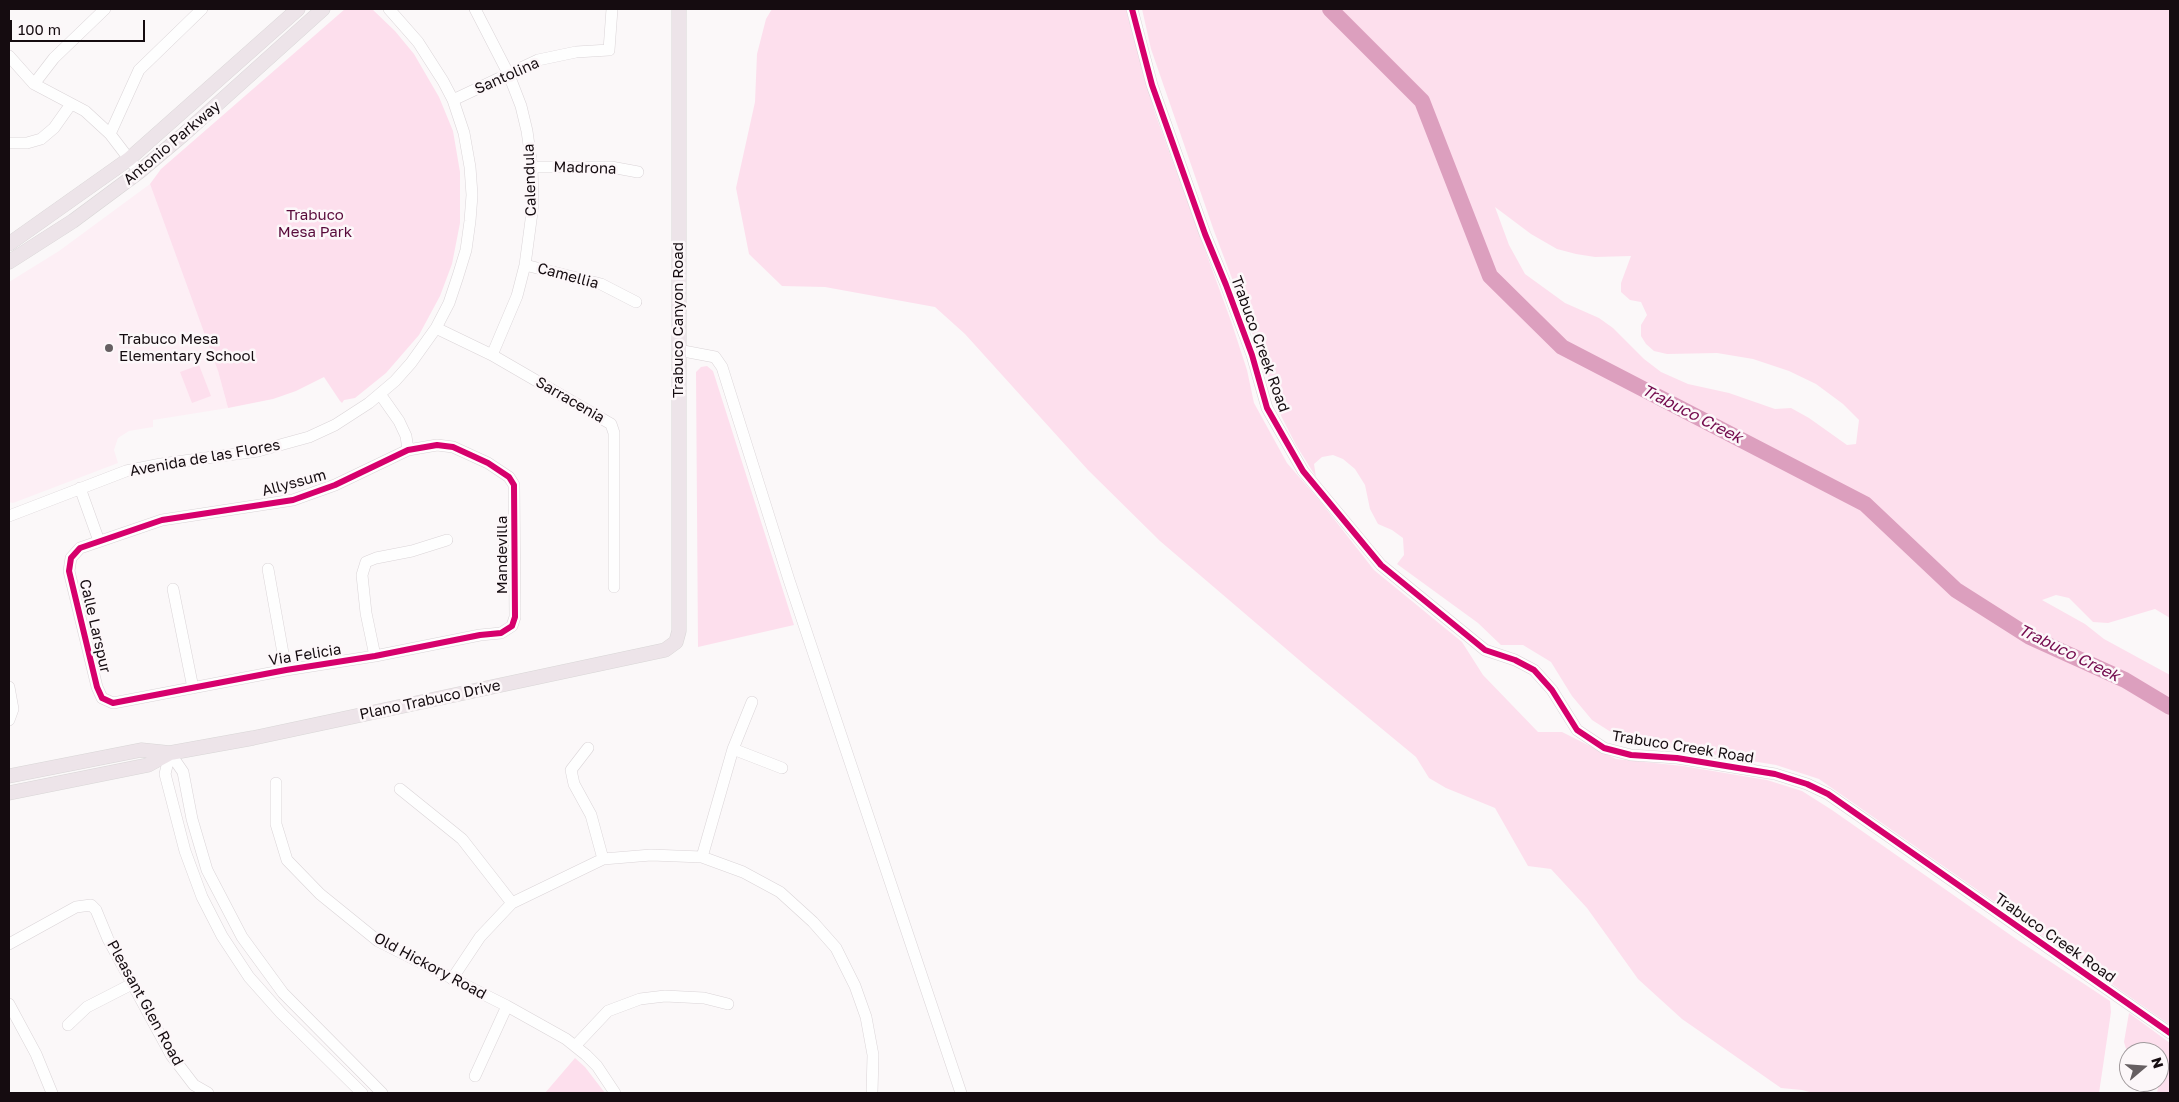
<!DOCTYPE html>
<style>
body{margin:0}
#map{position:relative;width:2179px;height:1102px;overflow:hidden;background:#fbf8f9;font-family:"Golos Text",sans-serif}
canvas{display:block}
.frame{position:absolute;inset:0;border:10px solid #150c10;pointer-events:none}
.north{position:absolute;left:2119px;top:1042px;width:50px;height:50px;box-sizing:border-box;background:#fcf7f9;border:1px solid #a0999c;border-radius:50%;rotate:72deg;font-size:14px;font-weight:700;line-height:20px;text-align:center;color:#150c10}
.north::after{content:'';display:block;margin:auto;width:18px;height:22px;background:#665f62;clip-path:polygon(50% 0,100% 100%,50% 72%,0 100%)}
.scale{position:absolute;left:10px;top:20px;width:135px;height:22px;box-sizing:border-box;border:2px solid #150c10;border-top:0;padding-left:6px;font-size:15px;line-height:18px;white-space:nowrap;color:#150c10;-webkit-text-stroke:4px #fcf7f9;paint-order:stroke}
</style>
<div id="map">
<canvas width="2179" height="1102"></canvas>
<div class="frame"></div>
<div class="north">N</div>
<div class="scale">100 m</div>
</div>
<script>
const g = document.querySelector('canvas').getContext('2d');
g.lineJoin = 'round';
function fillPath(path, color) {
  g.fillStyle = color;
  g.fill(path, 'evenodd');
}
function toPath(rows) {
  const path = new Path2D();
  for (const r of rows) {
    path.moveTo(r[0], r[1]);
    for (let i = 2; i < r.length; i += 2) path.lineTo(r[i], r[i + 1]);
  }
  return path;
}
function stroke(path, color, width, dash) {
  g.strokeStyle = color;
  g.lineWidth = width;
  g.lineCap = dash ? 'butt' : 'round';
  g.setLineDash(dash || []);
  g.stroke(path);
}
function label(font, color, halo, rows, align = 'center') {
  g.font = font + ' "Golos Text",sans-serif';
  g.lineWidth = 5;
  g.setLineDash([]);
  g.textBaseline = 'middle';
  g.strokeStyle = halo;
  g.fillStyle = color;
  for (const [text, x, y, turn = 0] of rows) {
    g.save();
    g.translate(x, y);
    g.rotate((+turn || 0) * Math.PI / 180);
    g.textAlign = isNaN(turn) ? turn : align;
    if (halo) g.strokeText(text, 0, 0);
    g.fillText(text, 0, 0);
    g.restore();
  }
}
fillPath(toPath([
 [150,184,218,371,228,408,153,420,153,427,129,431,118,438,114,450,118,463,13,503,9,502,9,282,59,251]
]), '#fdeff5');
fillPath(toPath([
 [345,9,372,9,395,31,414,54,439,97,453,131,460,172,460,223,452,264,440,296,419,335,386,373,355,398,344,400,342,403,340,401,324,377,296,391,273,399,228,408,218,371,150,184,161,169],
 [772,9,1126,9,1155,113,1231,321,1247,370,1254,403,1287,463,1320,501,1374,570,1462,642,1483,675,1538,732,1562,732,1616,759,1683,766,1767,780,1802,791,1832,810,2019,941,2110,1001,2111,1012,2099,1093,1813,1093,1802,1090,1781,1088,1682,1019,1638,979,1587,908,1551,869,1528,866,1495,808,1446,788,1429,778,1416,757,1312,671,1160,541,1088,470,965,334,935,307,825,287,782,286,749,254,736,188,755,102,757,54,766,19],
 [1142,9,2170,9,2170,618,2155,609,2108,623,2093,622,2069,598,2056,595,2042,600,2085,624,2104,639,2170,675,2170,1025,1819,779,1776,765,1642,743,1614,734,1592,720,1572,696,1551,662,1523,645,1501,645,1478,623,1397,564,1404,555,1403,538,1392,530,1378,524,1370,509,1365,485,1355,469,1343,459,1333,455,1322,457,1314,464,1316,477,1296,445,1275,404,1250,326,1214,231,1151,49],
 [1495,207,1531,234,1557,249,1576,254,1595,257,1631,256,1621,283,1621,292,1630,300,1641,302,1647,315,1641,325,1641,336,1646,344,1654,351,1667,354,1717,353,1753,359,1789,371,1816,384,1843,404,1859,420,1856,444,1847,445,1809,418,1791,408,1775,409,1729,393,1688,384,1661,372,1644,359,1613,328,1599,318,1565,303,1525,274,1509,245],
 [199,365,211,396,192,403,180,372],
 [707,366,713,371,794,625,698,647,696,372,701,367],
 [2129,1013,2170,1043,2170,1093,2157,1093,2160,1077,2159,1052,2129,1052,2129,1059,2124,1042],
 [575,1058,585,1067,605,1093,545,1093]
]), '#fddfed');
stroke(toPath([
 [1330,9,1422,101,1490,276,1562,347,1865,504,1956,590,2030,637,2125,680,2170,707]
]), '#dc9fbe', 16);
const minor = toPath([
 [475,9,509,75,521,106,527,131,532,167,533,205,525,265,517,296,492,355],
 [1132,9,1152,85,1205,234,1226,285,1252,355,1267,408,1303,471,1381,565,1485,650,1515,660,1534,670,1552,690,1577,730,1604,748,1631,755,1677,758,1775,774,1807,784,1828,794,2170,1033],
 [9,56,34,84,85,111,110,134,139,172],
 [34,84,54,58,105,9],
 [453,100,538,60,576,52,609,50,612,9],
 [110,134,139,70,202,9],
 [9,143,27,143,41,139,54,128,71,104],
 [532,167,611,167,638,172],
 [525,265,601,284,636,302],
 [436,328,492,355,611,424,614,433,614,587],
 [678,350,715,357,722,367,789,580,961,1093],
 [380,394,399,421,406,436,408,450],
 [437,445,453,447,488,463,509,477,514,485,515,617,512,626,501,633,480,635,375,656,286,670,113,703,102,698,97,687,69,571,71,558,80,548,162,520,293,500,335,485,408,450,437,445],
 [80,488,99,541],
 [9,516,126,471,161,464,258,451,309,437,335,425,369,403,395,381,411,363,436,328,449,303,458,276,466,250,470,221,472,195,470,167,464,133,453,100,443,81,418,42,389,9],
 [268,569,286,670],
 [173,589,193,688],
 [375,656,366,613,362,575,366,562,376,558,412,551,447,540],
 [9,687,13,709,9,720],
 [588,748,571,770,574,784,591,815,603,859],
 [733,749,782,768],
 [170,753,183,772,192,819,207,870,242,937,283,993,382,1093],
 [170,753,165,774,185,851,202,897,222,936,249,977,281,1013,362,1093],
 [276,783,276,824,287,860,320,894,378,941,507,1006,566,1039,586,1055,597,1066,615,1093],
 [400,789,462,839,512,903],
 [702,857,733,749,752,702],
 [9,944,76,907,91,905,96,910,108,939,171,1055,194,1085,208,1093],
 [452,979,480,937,512,903,603,859,651,855,702,857,743,872,780,892,813,922,836,948,855,986,866,1017,873,1055,872,1093],
 [9,1004,36,1054,52,1093],
 [68,1025,87,1007,132,984],
 [575,1046,608,1011,640,999,665,996,704,998,728,1004],
 [475,1076,507,1006]
]);
const major = toPath([
 [9,244,129,159,298,9],
 [9,262,73,221,139,172,183,135,323,9],
 [9,776,141,750,170,753],
 [9,793,148,765,170,753,253,738,665,650,676,642,679,631,679,9]
]);
stroke(minor, '#dad4d7', 12);
stroke(major, '#d8d6d6', 15);
stroke(minor, '#fefefe', 11);
stroke(major, '#ede4e9', 14);
stroke(toPath([
 [1132,9,1152,85,1205,234,1226,285,1252,355,1267,408,1303,471,1381,565,1485,650,1515,660,1534,670,1552,690,1577,730,1604,748,1631,755,1677,758,1775,774,1807,784,1828,794,2170,1033],
 [437,445,453,447,488,463,509,477,514,485,515,617,512,626,501,633,480,635,375,656,286,670,113,703,102,698,97,687,69,571,71,558,80,548,162,520,293,500,335,485,408,450,437,445]
]), '#d6006c', 6);
for (const [x, y, r, color] of [
 [109,348,5,"#665f62"]
]) {
  const dot = new Path2D();
  dot.arc(x, y, r, 0, 2 * Math.PI);
  g.fillStyle = color;
  g.fill(dot);
  stroke(dot, '#fcf7f9', 2);
}
label('15px', '#150c10', '#fcf7f9', [
 ["Santolina",507,76,-24],
 ["Antonio Parkway",172,143,-40],
 ["Madrona",585,168,2],
 ["Calendula",530,180,-92],
 ["Camellia",568,276,15],
 ["Trabuco Canyon Road",678,320,-90],
 ["Trabuco Creek Road",1260,344,70],
 ["Sarracenia",570,400,30],
 ["Avenida de las Flores",205,458,-10],
 ["Allyssum",294,483,-15],
 ["Mandevilla",502,555,-90],
 ["Calle Larspur",95,626,77],
 ["Via Felicia",305,655,-9],
 ["Plano Trabuco Drive",430,700,-12],
 ["Trabuco Creek Road",1683,747,9],
 ["Trabuco Creek Road",2055,938,35],
 ["Old Hickory Road",430,966,28],
 ["Pleasant Glen Road",145,1003,61]
]);
label('15px', '#580a3a', '#fcf7f9', [
 ["Trabuco",315,215],
 ["Mesa Park",315,232]
]);
label('15px', '#150c10', '#fcf7f9', [
 ["Trabuco Mesa",119,339],
 ["Elementary School",119,356]
], 'left');
label('italic 16px', '#730a4d', '#fcf7f9', [
 ["Trabuco Creek",1692,414,27],
 ["Trabuco Creek",2069,653,26]
]);
</script>
